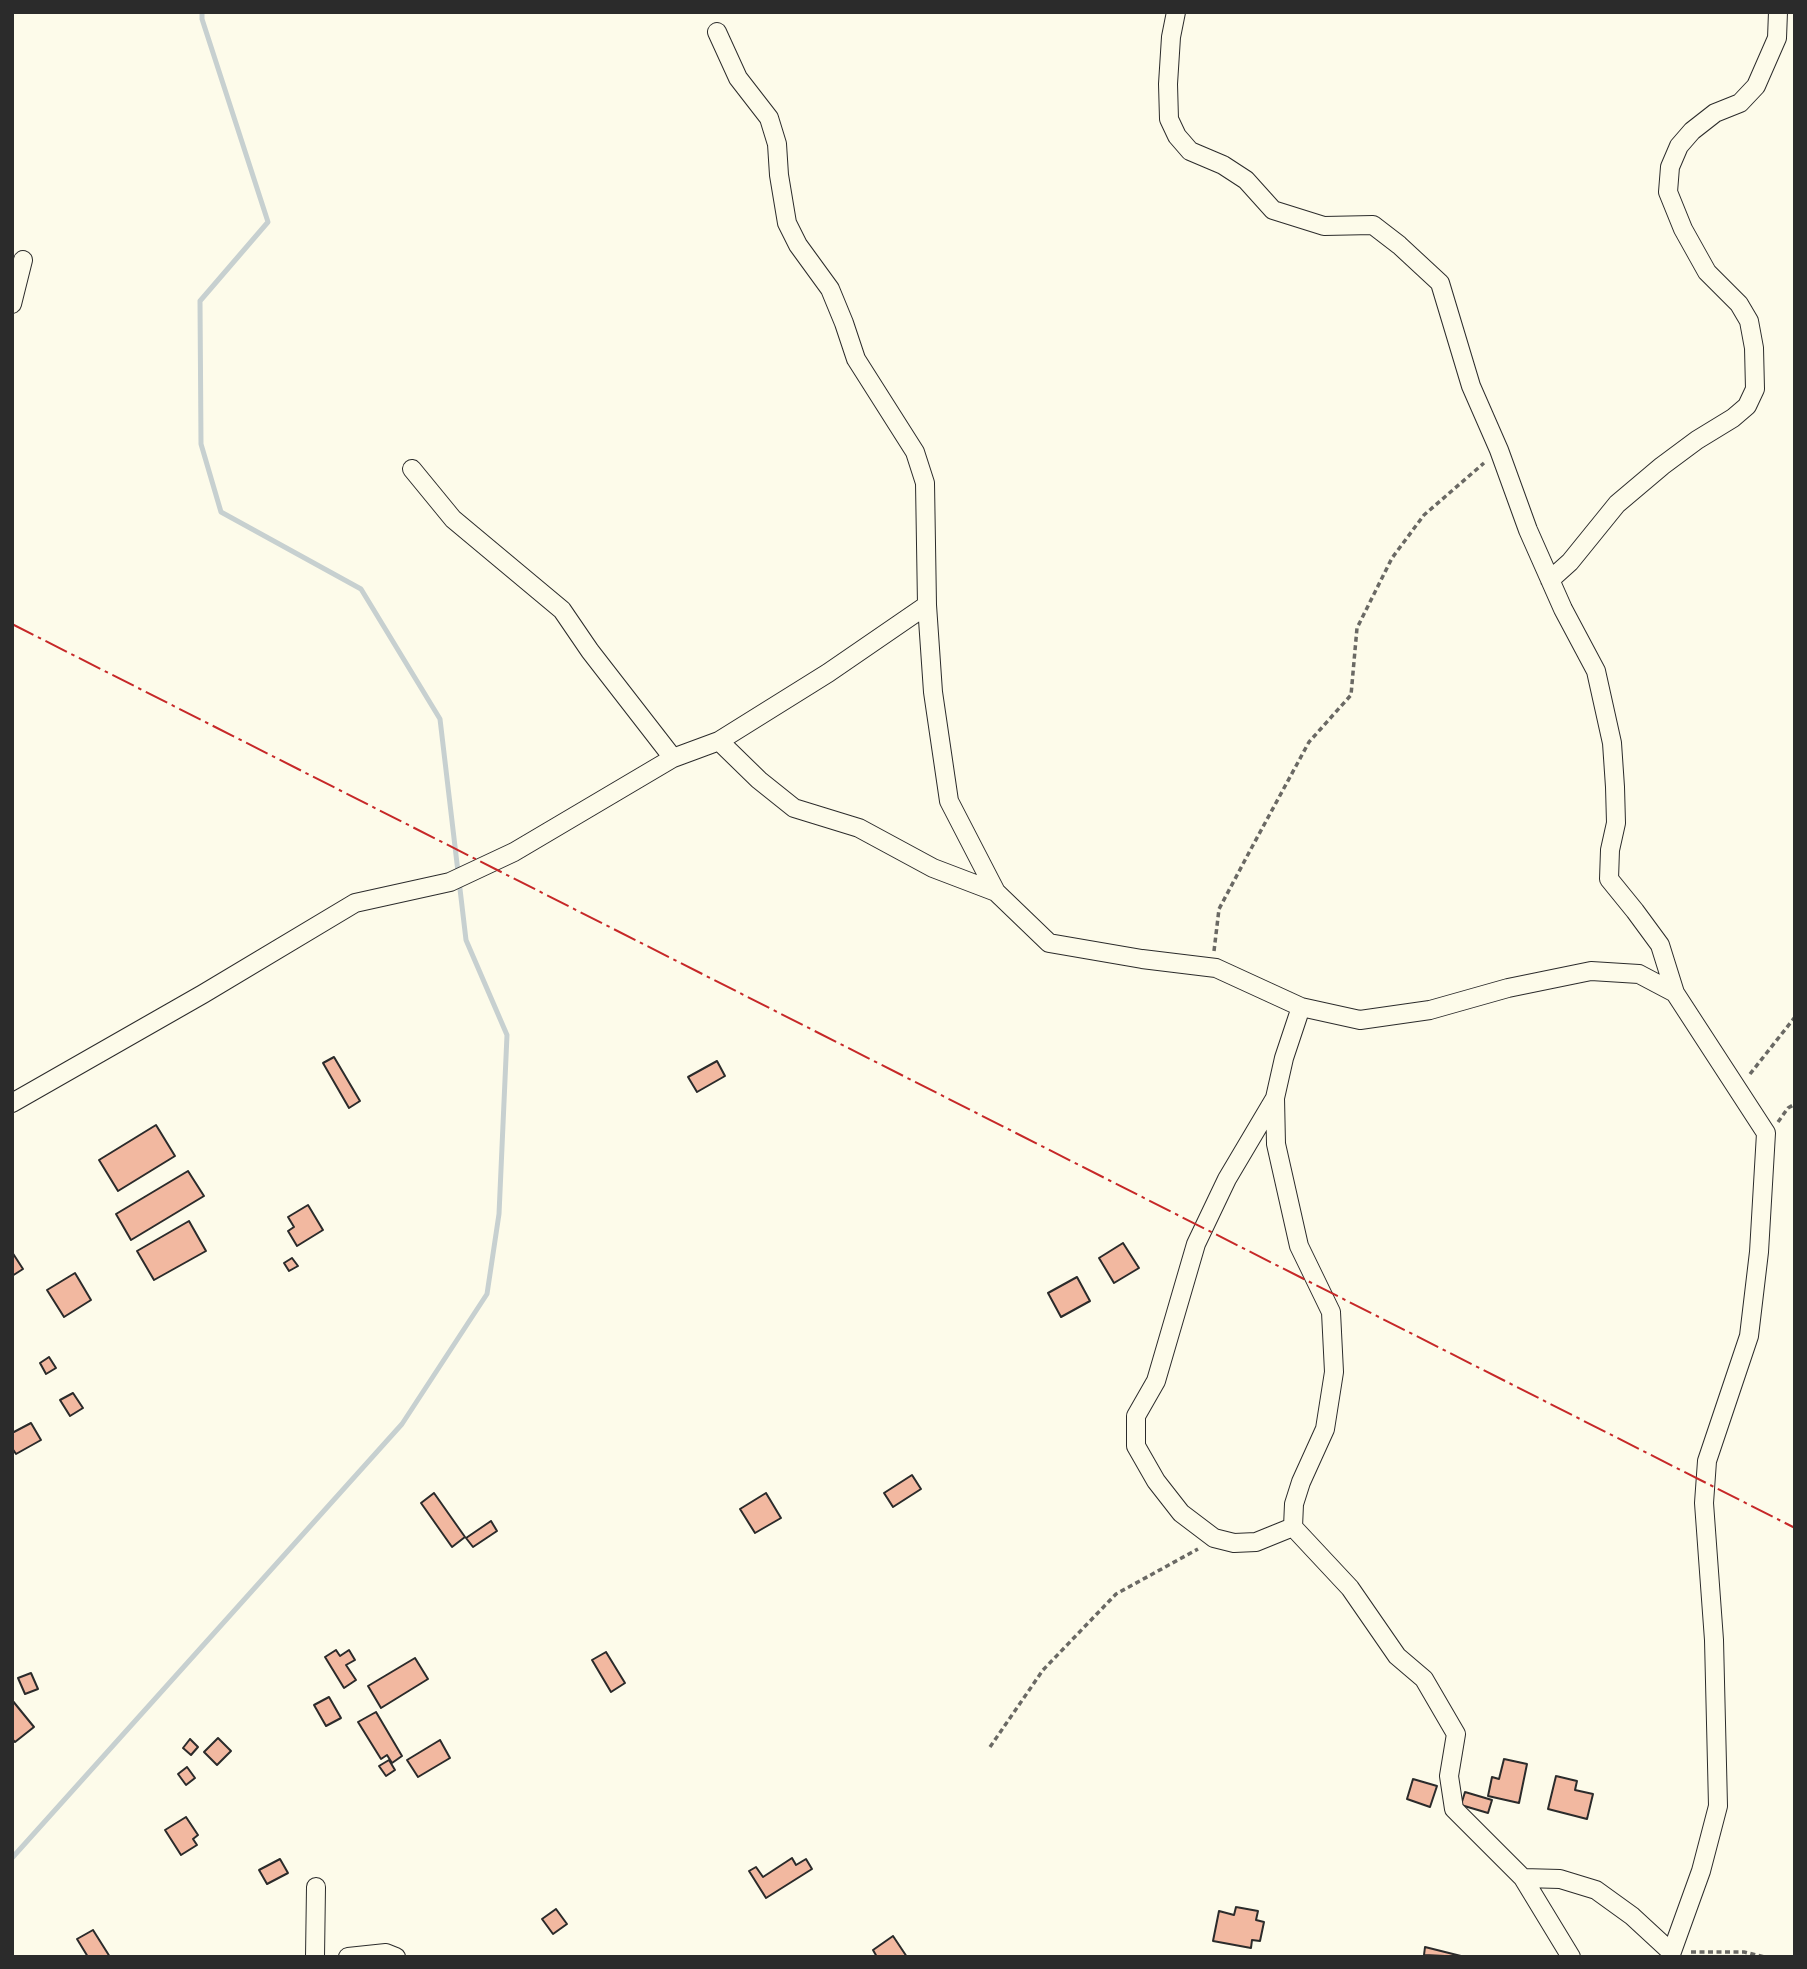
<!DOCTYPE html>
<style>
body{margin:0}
#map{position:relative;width:1807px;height:1969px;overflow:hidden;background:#fdfbea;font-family:Karla,sans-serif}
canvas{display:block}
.frame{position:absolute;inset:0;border:14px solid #2b2b2b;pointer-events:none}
</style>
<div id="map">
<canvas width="1807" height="1969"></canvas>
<div class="frame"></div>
</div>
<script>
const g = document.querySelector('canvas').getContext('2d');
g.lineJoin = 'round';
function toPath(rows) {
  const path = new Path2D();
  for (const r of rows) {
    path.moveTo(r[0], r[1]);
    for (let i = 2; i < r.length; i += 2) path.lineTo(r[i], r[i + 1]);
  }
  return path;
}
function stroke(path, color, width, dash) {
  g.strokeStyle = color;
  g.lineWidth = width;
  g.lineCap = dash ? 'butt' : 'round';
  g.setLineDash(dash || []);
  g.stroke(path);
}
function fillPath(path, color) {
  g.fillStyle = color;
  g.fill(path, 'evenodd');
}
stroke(toPath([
 [12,1858,402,1424,487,1294,499,1214,507,1035,466,940,440,719,361,589,221,512,201,444,200,301,268,222,202,19,202,12]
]), '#c7d0d0', 5);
const building = toPath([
 [334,1057,360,1101,349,1108,323,1063,334,1057],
 [717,1061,725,1076,697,1092,688,1077,717,1061],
 [156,1125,175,1156,118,1191,99,1160,156,1125],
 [188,1171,204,1196,131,1240,116,1214,188,1171],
 [308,1205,323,1230,297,1246,288,1231,294,1227,288,1217,308,1205],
 [189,1221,206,1251,154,1280,137,1251,189,1221],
 [1123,1243,1139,1268,1114,1283,1099,1258,1123,1243],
 [12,1252,23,1269,12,1276,12,1252],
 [292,1258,298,1266,289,1271,284,1263,292,1258],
 [75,1273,91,1300,64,1317,47,1290,75,1273],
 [1077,1277,1090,1301,1061,1317,1048,1293,1077,1277],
 [49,1357,56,1368,46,1374,40,1363,49,1357],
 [73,1393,83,1408,70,1416,60,1400,73,1393],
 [31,1423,41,1440,16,1454,12,1448,12,1433,31,1423],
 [912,1475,921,1489,893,1507,884,1493,912,1475],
 [434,1493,465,1537,452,1547,421,1503,434,1493],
 [766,1493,781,1518,755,1533,740,1509,766,1493],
 [491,1521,497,1531,473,1547,466,1538,491,1521],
 [336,1650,340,1656,349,1650,355,1660,346,1665,356,1680,344,1688,325,1657,336,1650],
 [606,1652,625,1683,611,1692,592,1660,606,1652],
 [415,1658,428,1679,381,1708,368,1686,415,1658],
 [31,1673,38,1689,25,1694,18,1678,31,1673],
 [329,1697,341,1718,326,1726,314,1705,329,1697],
 [12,1700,34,1727,15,1742,12,1739,12,1700],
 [376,1712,402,1756,392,1763,387,1755,381,1759,358,1722,376,1712],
 [218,1738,231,1751,217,1765,204,1752,218,1738],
 [190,1739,198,1747,191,1755,183,1748,190,1739],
 [440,1740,450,1758,418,1777,407,1760,440,1740],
 [1504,1759,1527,1764,1519,1803,1488,1796,1492,1777,1499,1779,1504,1759],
 [389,1760,395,1770,386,1776,379,1766,389,1760],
 [187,1767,195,1778,186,1785,178,1774,187,1767],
 [1556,1776,1577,1781,1575,1790,1593,1794,1587,1819,1548,1809,1556,1776],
 [1413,1779,1437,1786,1430,1807,1407,1799,1413,1779],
 [1465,1792,1492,1800,1488,1813,1461,1805,1465,1792],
 [186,1817,198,1835,193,1839,197,1845,181,1855,165,1830,186,1817],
 [792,1858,796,1865,806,1859,812,1869,766,1898,749,1871,756,1867,763,1877,792,1858],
 [280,1859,288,1873,267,1884,259,1870,280,1859],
 [1236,1907,1258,1911,1256,1920,1264,1922,1260,1941,1252,1940,1251,1948,1213,1941,1219,1911,1234,1915,1236,1907],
 [556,1909,567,1924,553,1934,542,1919,556,1909],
 [93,1930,110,1957,88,1957,77,1939,93,1930],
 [893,1936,907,1957,877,1957,873,1950,893,1936],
 [1425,1947,1465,1957,1424,1955,1425,1947]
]);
fillPath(building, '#f2b8a0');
stroke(building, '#2b2b2b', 2);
const street = toPath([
 [1176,12,1171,37,1168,84,1169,119,1177,136,1190,151,1223,165,1246,180,1273,210,1324,226,1373,225,1399,245,1440,283,1471,386,1499,450,1528,530,1563,609,1596,671,1612,743,1615,787,1616,823,1610,850,1609,879,1635,911,1660,945,1675,993,1766,1133,1759,1252,1749,1336,1707,1461,1704,1503,1714,1640,1718,1806,1701,1871,1670,1957],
 [717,32,738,78,769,118,777,144,779,175,787,223,798,245,830,289,844,323,856,359,915,452,925,483,927,605],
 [12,304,23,260],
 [412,469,453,519,562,610,590,651,673,758],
 [1550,580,1570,562,1617,504,1662,466,1697,440,1733,418,1747,406,1755,389,1754,348,1749,321,1739,304,1707,272,1683,229,1668,192,1670,167,1679,146,1692,131,1715,113,1740,103,1756,86,1777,38,1778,12],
 [719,741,759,780,794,808,859,828,933,868,996,892],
 [1301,1007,1284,1058,1275,1098,1276,1144,1299,1246,1331,1312,1334,1372,1325,1429,1301,1482,1294,1504,1293,1527,1350,1588,1397,1656,1424,1679,1456,1734,1449,1776,1454,1809,1523,1878,1571,1957],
 [1275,1098,1227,1179,1196,1244,1156,1381,1136,1416,1136,1446,1156,1481,1181,1513,1214,1538,1234,1543,1256,1542,1293,1527],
 [12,1103,203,994,355,903,450,882,514,852,673,758,719,741,828,673,927,605,933,692,949,801,996,892,1049,943,1142,959,1216,968,1301,1007,1360,1020,1430,1010,1508,988,1591,971,1639,974,1675,993],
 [1523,1878,1560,1879,1596,1890,1632,1916,1671,1952],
 [315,1957,316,1887],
 [348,1957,386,1953,396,1957]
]);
stroke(street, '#2b2b2b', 20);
stroke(toPath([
 [1214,951,1219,909,1252,847,1309,742,1351,695,1357,628,1392,558,1424,515,1484,463],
 [1750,1074,1795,1017],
 [1778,1122,1788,1108,1795,1104],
 [990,1747,1043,1670,1116,1594,1198,1549],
 [1691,1952,1744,1952,1765,1957]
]), '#6a6964', 3.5, [5, 3.5]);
stroke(street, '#fdfbea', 18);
stroke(toPath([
 [12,624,1795,1528]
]), '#c62828', 2, [24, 5, 3.5, 5]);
</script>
